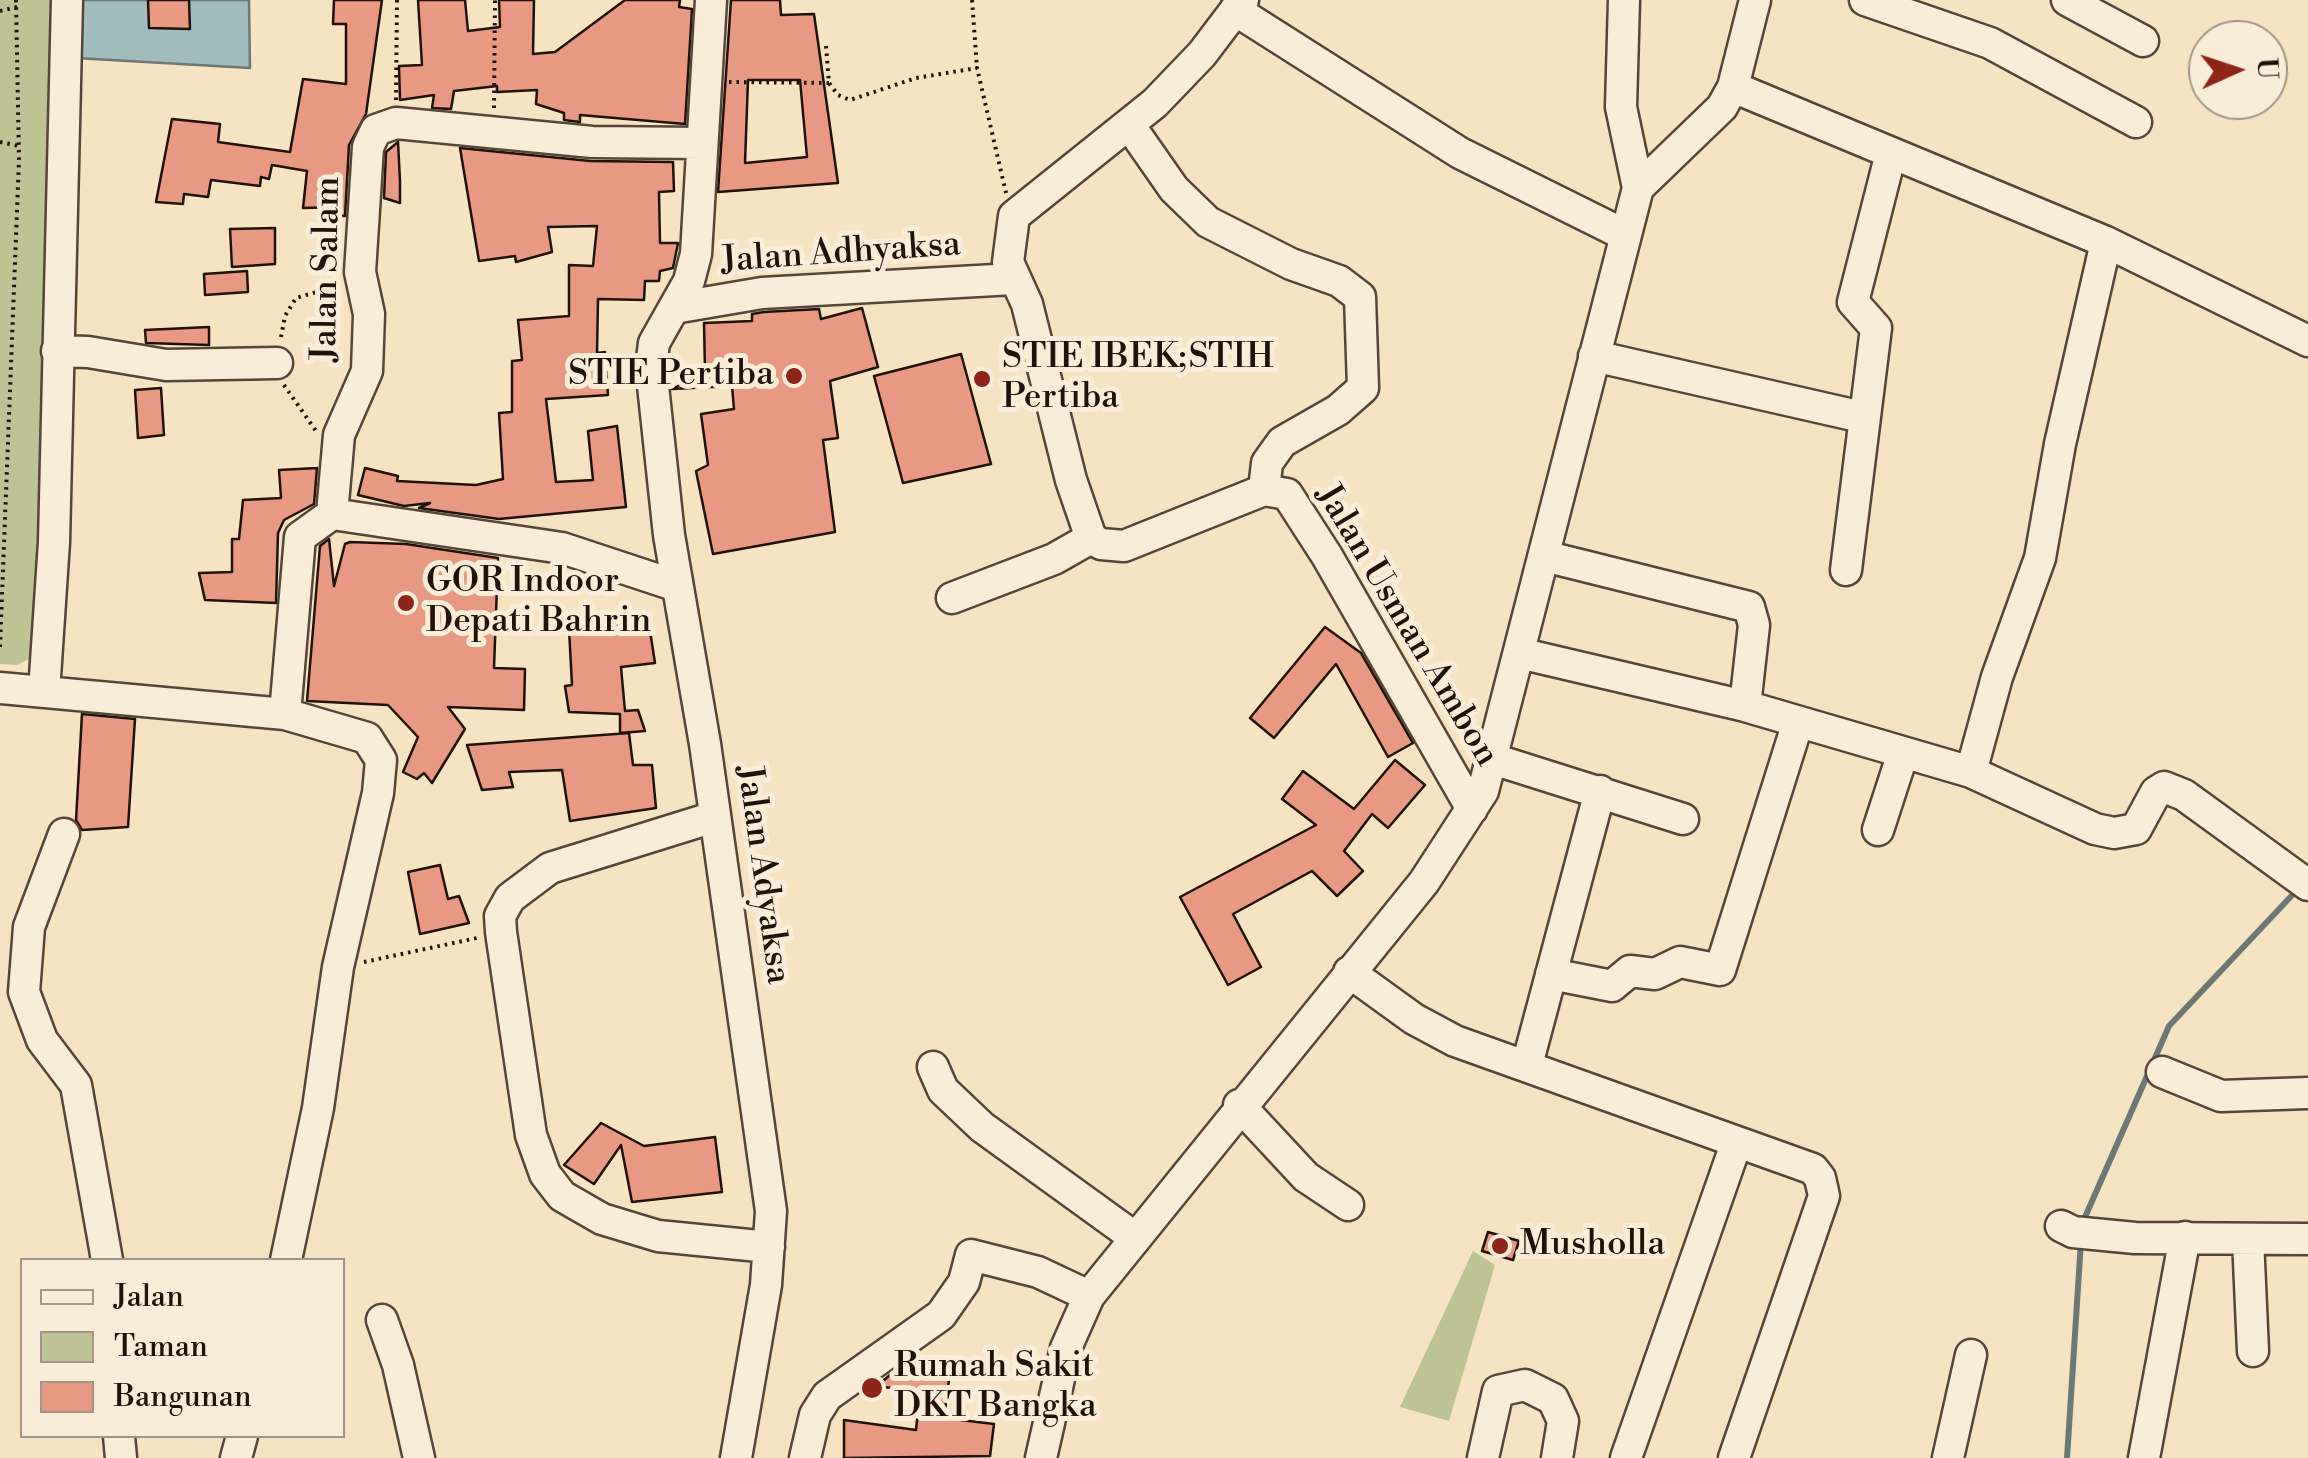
<!DOCTYPE html>
<style>
body{margin:0}
#map{position:relative;width:2308px;height:1458px;overflow:hidden;background:#f6e3c1;font-family:"Libre Bodoni",serif}
canvas{display:block}
.legend{position:absolute;left:20px;top:1258px;width:325px;height:180px;box-sizing:border-box;background:#f9edd7;border:2px solid #a39585;margin:0;padding:12px 18px;list-style:none;font-size:30px;color:#211209}
.legend li{display:flex;align-items:center;gap:20px;height:50px}
.legend b{width:50px;border:2px solid #a39585}
.north{position:absolute;left:2188px;top:20px;width:100px;height:100px;box-sizing:border-box;background:#f9edd7;border:2px solid #a39585;border-radius:50%;rotate:87deg;font-size:28px;font-weight:700;line-height:40px;text-align:center;color:#211209}
.north::after{content:'';display:block;margin:auto;width:35px;height:45px;background:#8f2418;clip-path:polygon(50% 0,100% 100%,50% 72%,0 100%)}
</style>
<div id="map">
<canvas width="2308" height="1458"></canvas>
<ul class="legend">
<li><b style="height:12px;background:#f9edd7"></b>Jalan</li>
<li><b style="height:28px;background:#bdc392"></b>Taman</li>
<li><b style="height:28px;background:#e79982"></b>Bangunan</li>
</ul>
<div class="north">U</div>
</div>
<script>
const g = document.querySelector('canvas').getContext('2d');
g.lineJoin = 'round';
function fillPath(path, color) {
  g.fillStyle = color;
  g.fill(path, 'evenodd');
}
function toPath(rows) {
  const path = new Path2D();
  for (const r of rows) {
    path.moveTo(r[0], r[1]);
    for (let i = 2; i < r.length; i += 2) path.lineTo(r[i], r[i + 1]);
  }
  return path;
}
function stroke(path, color, width, dash) {
  g.strokeStyle = color;
  g.lineWidth = width;
  g.lineCap = dash ? 'butt' : 'round';
  g.setLineDash(dash || []);
  g.stroke(path);
}
function label(font, color, halo, rows, align = 'center') {
  g.font = font + ' "Libre Bodoni",serif';
  g.lineWidth = 10;
  g.setLineDash([]);
  g.textBaseline = 'middle';
  g.strokeStyle = halo;
  g.fillStyle = color;
  for (const [text, x, y, turn = 0] of rows) {
    g.save();
    g.translate(x, y);
    g.rotate((+turn || 0) * Math.PI / 180);
    g.textAlign = isNaN(turn) ? turn : align;
    if (halo) g.strokeText(text, 0, 0);
    g.fillText(text, 0, 0);
    g.restore();
  }
}
fillPath(toPath([
 [0,0,59,0,41,637,33,657,17,665,0,664],
 [1473,1251,1495,1265,1449,1421,1400,1407]
]), '#bdc392');
const water = toPath([
 [71,0,249,0,250,68,76,58,71,0]
]);
fillPath(water, '#a0bcbc');
stroke(water, '#6d7874', 2.5);
stroke(toPath([
 [2082,1224,2169,1026,2297,890],
 [2067,1458,2081,1241]
]), '#6d7874', 6);
const building = toPath([
 [148,0,189,0,190,29,149,28,148,0],
 [334,0,382,0,366,114,349,145,345,216,340,216,339,207,303,208,307,171,272,165,269,179,261,177,260,186,211,180,208,197,184,194,183,204,156,202,172,119,220,124,218,142,290,152,303,79,346,84,346,24,333,24,334,0],
 [418,0,465,0,468,31,500,27,499,0,534,0,533,54,555,52,625,0,680,0,679,7,692,9,685,124,580,115,580,122,564,120,564,113,536,104,537,90,497,92,497,86,454,91,451,109,432,108,434,95,400,100,399,66,422,65,418,0],
 [731,0,780,0,781,15,814,14,838,183,718,192,731,0],
 [748,80,800,80,807,157,745,163,748,80],
 [398,142,400,181,400,203,384,198,386,152,398,142],
 [460,148,590,161,673,162,674,191,659,192,660,243,678,243,673,268,660,271,659,281,645,281,644,300,598,299,597,353,605,352,608,395,546,399,556,482,593,480,588,431,617,426,626,507,499,519,419,508,430,503,404,506,358,495,365,468,398,476,397,481,476,485,503,479,499,413,512,412,512,361,522,360,518,320,569,316,569,265,593,266,597,226,548,227,552,252,516,262,515,256,479,261,460,148],
 [275,228,275,264,232,267,230,229,275,228],
 [247,271,248,292,205,295,204,274,247,271],
 [862,308,878,367,830,381,838,438,823,440,835,532,713,554,696,471,708,465,701,414,734,409,732,386,672,389,705,372,704,323,752,321,752,314,764,312,819,309,821,319,862,308],
 [209,327,209,345,146,343,145,330,209,327],
 [961,354,991,464,903,483,874,376,961,354],
 [161,388,164,435,138,438,135,390,161,388],
 [317,468,314,504,284,520,278,533,276,603,205,600,199,573,232,572,232,539,239,539,243,500,281,498,279,470,317,468],
 [329,539,334,586,345,544,350,542,406,544,498,558,494,668,525,669,524,710,448,707,465,729,432,783,424,773,417,779,403,772,418,737,388,705,307,701,320,546,329,539],
 [648,618,655,663,621,667,625,711,638,710,645,731,620,733,620,714,569,712,565,686,572,685,569,629,648,618],
 [1325,627,1361,653,1413,743,1388,757,1336,664,1274,738,1250,718,1325,627],
 [82,714,135,719,128,827,82,830,76,820,82,714],
 [629,733,633,765,652,765,656,808,570,821,562,770,509,772,513,787,482,790,467,745,629,733],
 [1395,760,1425,785,1388,828,1372,814,1344,851,1363,871,1337,896,1312,871,1233,914,1261,967,1228,985,1180,897,1316,825,1282,799,1303,771,1354,809,1395,760],
 [440,865,448,899,459,896,469,923,420,934,408,872,440,865],
 [601,1123,644,1146,715,1137,722,1192,632,1202,621,1145,594,1184,564,1165,601,1123],
 [1488,1232,1519,1241,1513,1260,1482,1251,1488,1232],
 [924,1368,950,1372,944,1418,994,1424,990,1456,844,1458,844,1420,916,1430,920,1392,877,1386,897,1369,923,1373,924,1368]
]);
fillPath(building, '#e79982');
stroke(building, '#211209', 2.5);
const minor = toPath([
 [711,0,696,254,689,281,654,343,651,367,669,535,705,744,771,1211,766,1285,736,1458],
 [1243,0,1202,54,1155,103,1014,216,1008,262,1027,304,1071,480,1091,538,1101,544,1124,546,1264,490,1287,494,1327,556,1472,809],
 [1624,0,1621,107,1638,188],
 [1865,0,1990,43,2136,122],
 [2067,0,2143,41],
 [1235,10,1460,153,1623,234],
 [1733,87,2106,242,2308,341],
 [1130,126,1174,189,1208,222,1291,264,1339,281,1360,297,1363,388,1338,410,1282,442,1267,463,1264,490],
 [674,308,762,293,1013,279],
 [57,351,88,352,166,365,277,363],
 [1594,356,1862,417],
 [332,514,562,548,677,586],
 [1544,556,1749,607,1754,625,1745,706],
 [1846,570,1876,328,1853,302,1891,153],
 [952,598,1054,559,1091,538],
 [1519,653,1745,706,1971,772,2095,829,2114,833,2136,829,2156,792,2164,787,2184,795,2308,885],
 [0,688,285,714,300,537,332,514,339,435,367,371,369,314,360,272,368,147,376,130,396,123,592,142,701,143],
 [44,692,54,542,67,0],
 [285,714,367,738,381,760,378,793,338,967,318,1108,286,1260],
 [1493,759,1683,819],
 [1971,772,1997,677,2040,558,2060,444,2106,242],
 [714,817,550,868,510,898,500,916,501,932,531,1135,545,1174,562,1196,602,1219,658,1236,769,1247],
 [1878,830,1903,753],
 [64,834,29,927,24,992,42,1040,76,1085,107,1260],
 [1349,972,1414,1019,1455,1041,1813,1169,1820,1178,1824,1196,1734,1458],
 [1551,974,1612,986,1630,971,1655,974,1680,962,1720,970,1798,722],
 [1527,1065,1600,791],
 [933,1067,943,1090,982,1127,1134,1237],
 [2162,1072,2221,1096,2308,1093],
 [1239,1105,1306,1177,1348,1205],
 [2061,1226,2073,1232,2135,1238,2308,1239],
 [2248,1239,2253,1351],
 [382,1320,398,1365,419,1458],
 [119,1436,121,1458],
 [236,1458,242,1436],
 [805,1458,815,1415,827,1396,941,1315,964,1282,971,1255,1038,1272,1089,1296],
 [1041,1458,1066,1348,1089,1296,1424,882,1483,791,1638,188,1722,107,1733,87,1755,0],
 [1483,1458,1498,1391,1525,1385,1553,1399,1563,1421,1557,1458],
 [1626,1458,1736,1144],
 [1948,1458,1971,1355],
 [2144,1458,2185,1237]
]);
stroke(minor, '#564637', 35);
stroke(toPath([
 [972,0,977,68],
 [0,11,17,7],
 [826,46,829,83,838,95,850,100,916,78,977,68,1006,193],
 [729,82,829,83],
 [396,100,397,0],
 [494,108,495,0],
 [0,142,19,146],
 [281,337,285,316,296,298,337,286],
 [284,385,316,431],
 [0,647,19,160,16,0],
 [364,962,477,938]
]), '#211209', 4, [2.5, 5]);
stroke(minor, '#f9edd7', 30);
for (const [x, y, r, color] of [
 [794,376,10,"#8f2418"],
 [982,379,10,"#8f2418"],
 [406,603,10,"#8f2418"],
 [1500,1246,10,"#8f2418"],
 [872,1388,12,"#8f2418"]
]) {
  const dot = new Path2D();
  dot.arc(x, y, r, 0, 2 * Math.PI);
  g.fillStyle = color;
  g.fill(dot);
  stroke(dot, '#f9edd7', 4);
}
label('35px', '#211209', '#f9edd7', [
 ["Jalan Adhyaksa",841,254,-4],
 ["Jalan Salam",328,269,-89],
 ["Jalan Usman Ambon",1406,626,59],
 ["Jalan Adyaksa",762,875,82]
]);
label('35px', '#211209', '#f9edd7', [
 ["STIE IBEK;STIH",1002,359],
 ["Pertiba",1002,399],
 ["STIE Pertiba",774,376,"right"],
 ["GOR Indoor",426,583],
 ["Depati Bahrin",426,623],
 ["Musholla",1520,1246],
 ["Rumah Sakit",894,1368],
 ["DKT Bangka",894,1408]
], 'left');
</script>
